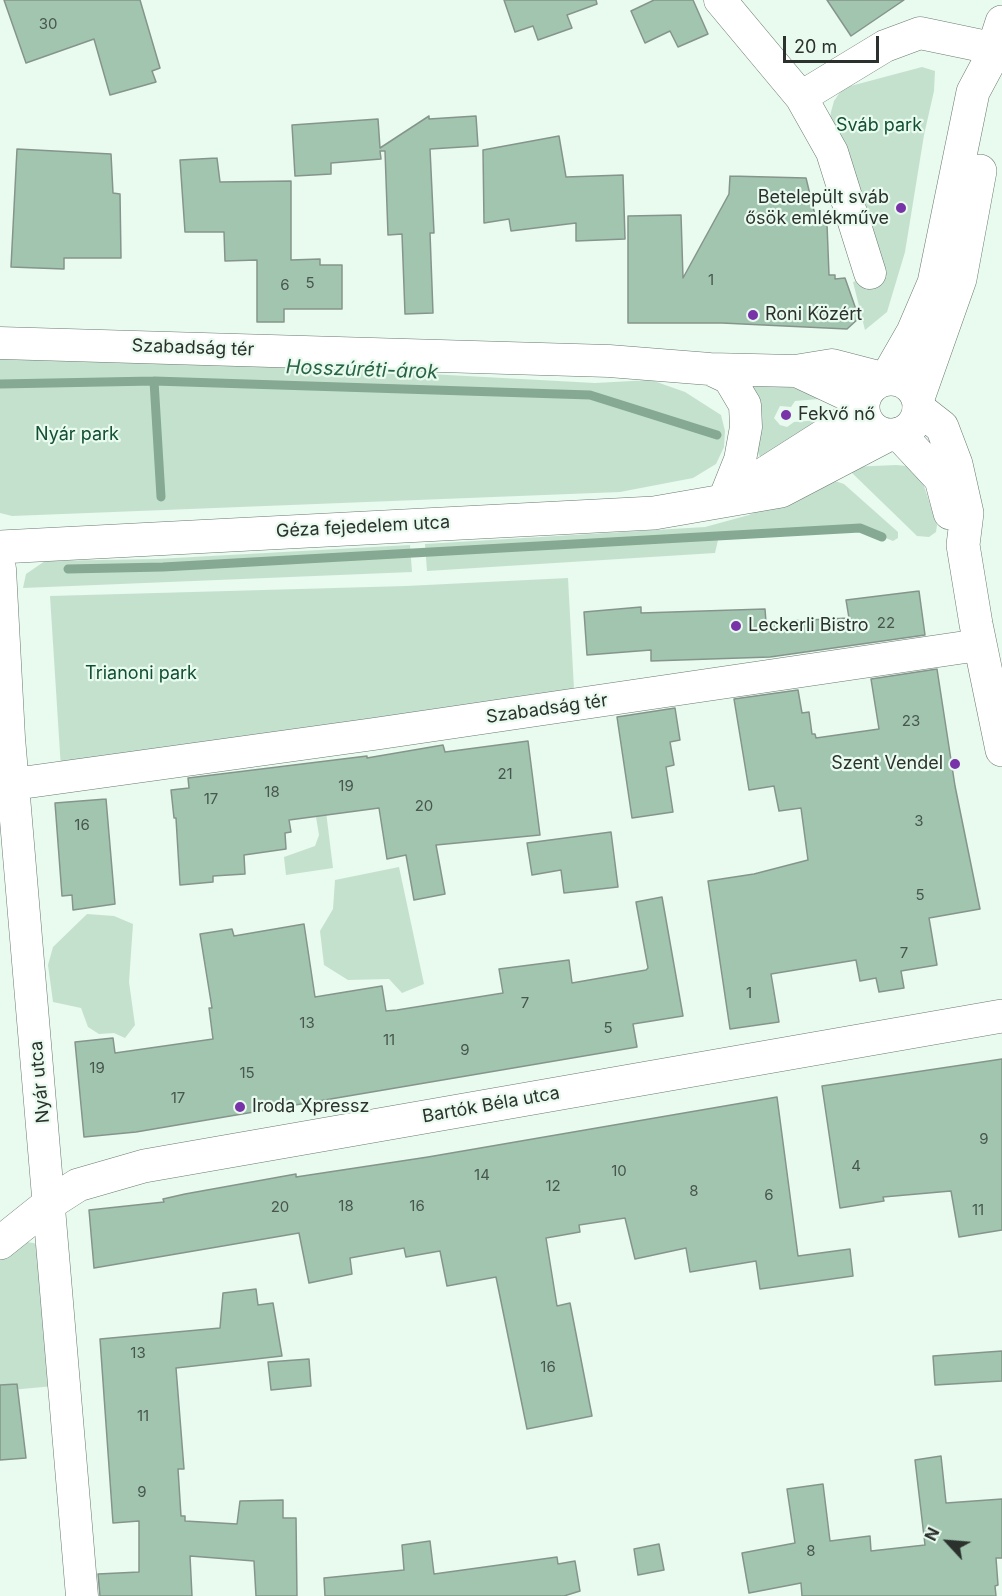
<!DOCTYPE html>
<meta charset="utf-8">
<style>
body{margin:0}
#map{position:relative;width:1002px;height:1596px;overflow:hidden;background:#e9faef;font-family:Inter,sans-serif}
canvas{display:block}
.north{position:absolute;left:918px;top:1512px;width:60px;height:60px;-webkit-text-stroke:4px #e9faef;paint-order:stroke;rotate:296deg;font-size:16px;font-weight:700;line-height:24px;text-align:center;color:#2b312d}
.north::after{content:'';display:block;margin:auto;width:21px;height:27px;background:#2b312d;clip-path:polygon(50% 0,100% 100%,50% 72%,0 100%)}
.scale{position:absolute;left:783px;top:36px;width:96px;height:27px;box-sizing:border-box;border:3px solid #2b312d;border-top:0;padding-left:8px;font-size:18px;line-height:21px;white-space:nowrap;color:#2b312d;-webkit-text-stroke:4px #e9faef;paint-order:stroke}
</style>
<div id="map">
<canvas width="1002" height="1596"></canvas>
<div class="north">N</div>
<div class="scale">20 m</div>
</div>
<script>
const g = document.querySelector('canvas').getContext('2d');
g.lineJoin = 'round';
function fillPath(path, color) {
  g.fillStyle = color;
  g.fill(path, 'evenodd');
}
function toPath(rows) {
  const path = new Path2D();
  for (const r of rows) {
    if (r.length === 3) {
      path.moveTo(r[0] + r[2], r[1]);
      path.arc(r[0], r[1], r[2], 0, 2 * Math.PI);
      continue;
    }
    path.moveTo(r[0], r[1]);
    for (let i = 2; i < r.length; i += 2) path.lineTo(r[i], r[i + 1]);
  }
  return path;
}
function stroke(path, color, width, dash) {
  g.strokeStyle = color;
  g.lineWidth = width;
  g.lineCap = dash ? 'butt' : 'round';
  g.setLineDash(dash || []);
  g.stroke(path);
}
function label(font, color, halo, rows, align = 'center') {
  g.font = font + ' Inter,sans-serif';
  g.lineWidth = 4.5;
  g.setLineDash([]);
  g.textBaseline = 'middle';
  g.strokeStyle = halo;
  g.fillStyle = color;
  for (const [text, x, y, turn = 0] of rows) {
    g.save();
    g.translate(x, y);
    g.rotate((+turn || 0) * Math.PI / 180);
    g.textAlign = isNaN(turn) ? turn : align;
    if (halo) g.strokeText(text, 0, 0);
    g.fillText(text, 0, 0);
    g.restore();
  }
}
fillPath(toPath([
 [922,67,935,71,934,91,924,135,905,252,887,312,865,330,853,282,878,274,829,127,831,112,834,101,843,88],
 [0,357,208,362,595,383,651,380,685,392,721,415,725,431,724,447,716,464,693,478,620,492,12,516,0,513],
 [752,386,786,386,818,394,819,399,795,401,791,407,780,406,774,418,780,425,787,427,794,422,820,420,761,458,754,447,749,388],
 [896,465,907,466,923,483,937,525,936,532,929,537,917,536,850,471,851,467],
 [829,479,844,484,898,532,898,538,893,541,869,531,718,540,715,553,427,571,425,544,705,527,749,515],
 [410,545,412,572,23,588,26,574,45,561,157,559],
 [568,578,574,689,61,769,50,596,406,586],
 [320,763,333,868,286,875,284,857,315,846,319,835,308,769],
 [399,867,424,984,402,993,389,979,348,980,324,965,320,931,333,909,335,880],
 [87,914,114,916,133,924,129,982,135,1025,125,1038,114,1033,99,1034,88,1027,81,1008,53,1002,48,965,53,947],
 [26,1242,34,1243,40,1249,54,1386,0,1391,0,1260]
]), '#c4e1ce');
stroke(toPath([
 [154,381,161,497],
 [0,384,154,381,590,395,717,435],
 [68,569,163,567,860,528,882,537]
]), '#86a993', 9);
const building = toPath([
 [4,0,140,0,160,68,152,71,156,82,110,95,94,39,26,63,4,0],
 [504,0,596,0,597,4,567,15,572,28,538,40,533,26,515,32,504,0],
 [654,0,693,0,708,34,678,47,670,31,645,43,631,11,654,0],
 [827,0,904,0,851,36,827,0],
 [429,116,429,119,476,116,478,146,430,149,434,233,430,233,433,313,405,314,402,234,388,235,385,151,380,151,381,159,331,163,331,174,295,176,292,125,378,119,380,148,429,116],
 [559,136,566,177,623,175,625,239,576,241,576,223,511,231,509,219,484,223,483,150,559,136],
 [17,149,111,154,113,193,120,194,121,258,64,258,64,269,11,267,17,149],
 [217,158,220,182,291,181,291,260,320,259,320,265,342,265,342,309,284,309,284,322,257,322,257,260,225,261,224,232,185,232,180,160,217,158],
 [730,176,806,178,817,223,827,224,829,275,835,275,835,279,845,278,859,318,847,329,722,323,628,323,628,216,681,215,683,278,729,194,730,176],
 [919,591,925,635,770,657,651,661,651,650,587,655,584,612,641,607,641,613,765,609,766,622,849,618,846,600,919,591],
 [937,669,955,786,980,909,929,918,937,965,901,971,904,988,879,992,876,978,860,981,856,960,771,974,779,1022,730,1029,708,881,754,874,808,860,801,808,779,811,774,786,749,790,734,699,798,690,802,713,809,712,812,734,815,734,816,738,879,729,871,679,937,669],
 [675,708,680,740,670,742,674,765,666,767,673,812,632,818,617,717,675,708],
 [528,741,540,835,436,845,445,894,414,900,406,855,387,859,379,808,289,820,291,832,285,833,286,849,244,855,245,874,213,876,213,882,180,885,176,818,174,818,171,790,189,788,188,778,367,756,367,758,443,745,445,752,528,741],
 [106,799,115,904,73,910,72,895,62,896,55,803,106,799],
 [611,832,618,887,564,893,561,870,532,875,527,843,611,832],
 [662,897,683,1016,633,1024,637,1047,136,1132,84,1137,75,1042,113,1038,115,1053,213,1039,209,1008,212,1008,200,934,232,929,234,936,304,924,315,997,382,986,386,1011,397,1010,503,993,499,969,569,960,572,983,646,970,648,968,636,902,662,897],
 [1002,1059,1002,1230,959,1237,951,1191,883,1197,884,1201,840,1208,822,1086,1002,1059],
 [777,1097,798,1256,850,1249,853,1276,760,1289,756,1261,690,1272,686,1248,635,1259,625,1218,579,1225,580,1232,546,1238,557,1306,570,1303,592,1416,527,1429,496,1277,447,1286,440,1251,406,1257,404,1248,350,1258,352,1274,309,1283,299,1233,94,1268,89,1210,164,1202,163,1199,185,1194,296,1174,296,1177,428,1157,777,1097],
 [256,1289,258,1305,273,1303,282,1356,176,1368,184,1469,178,1469,181,1516,185,1516,185,1521,237,1524,240,1501,283,1500,283,1518,296,1518,297,1596,256,1596,254,1561,190,1556,192,1596,100,1596,98,1574,139,1572,139,1521,113,1523,100,1339,220,1328,223,1293,256,1289],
 [1002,1351,1002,1381,935,1385,933,1356,1002,1351],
 [309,1359,311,1386,271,1390,268,1362,309,1359],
 [17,1384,26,1458,0,1460,0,1385,17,1384],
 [941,1456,946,1503,1002,1499,1002,1558,996,1558,998,1585,995,1586,996,1596,802,1596,801,1583,749,1593,742,1553,795,1543,787,1489,823,1484,830,1541,870,1536,871,1551,925,1545,915,1460,941,1456],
 [430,1541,434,1574,557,1557,558,1564,575,1561,580,1591,564,1596,325,1596,324,1578,404,1570,402,1545,430,1541],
 [659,1544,664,1570,638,1575,634,1549,659,1544]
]);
fillPath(building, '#a1c5af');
stroke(building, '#86958b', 1.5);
const minor = toPath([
 [720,0,801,97,832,152,870,273],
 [801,97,885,46,920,33,1002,50],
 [0,343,609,361,710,369,795,371,832,365,886,379],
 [710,369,729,378,745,405,746,427,740,460,724,500],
 [799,372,863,402],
 [0,569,9,738,82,1596],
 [14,784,374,734,979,645]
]);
const tertiary = toPath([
 [919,409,942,427,956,464,967,513,963,545,976,624,1002,750],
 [899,434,941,479,950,513],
 [0,1243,50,1203,78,1185,144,1166,1002,1016]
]);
const secondary = toPath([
 [886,379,913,332,934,283,973,92,989,62,1002,22],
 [891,407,28],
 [918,398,960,279,980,171],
 [731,495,863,411],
 [0,547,654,513,781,491,888,435]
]);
stroke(minor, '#6b7a71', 33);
stroke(tertiary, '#6b7a71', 34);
stroke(secondary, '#6b7a71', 34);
stroke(minor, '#fff', 32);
stroke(tertiary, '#fff', 33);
stroke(secondary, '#fff', 33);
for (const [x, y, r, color] of [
 [901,208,6,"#7733a7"],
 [753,315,6,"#7733a7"],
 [786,415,6,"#7733a7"],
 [736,626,6,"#7733a7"],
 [955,764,6,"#7733a7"],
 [240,1107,6,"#7733a7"]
]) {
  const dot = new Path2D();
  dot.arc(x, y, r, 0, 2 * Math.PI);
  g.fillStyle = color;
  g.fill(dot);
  stroke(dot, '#e9faef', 2);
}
label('15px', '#48564e', null, [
 ["30",48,24],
 ["1",711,280],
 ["5",310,283],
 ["6",285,285],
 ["22",886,623],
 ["23",911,721],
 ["21",505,774],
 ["19",346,786],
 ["18",272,792],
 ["17",211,799],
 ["20",424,806],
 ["3",919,821],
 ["16",82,825],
 ["5",920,895],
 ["7",904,953],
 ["1",749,993],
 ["7",525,1003],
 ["13",307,1023],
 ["5",608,1028],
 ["11",389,1040],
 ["9",465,1050],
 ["19",97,1068],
 ["15",247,1073],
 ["17",178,1098],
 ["9",984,1139],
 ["4",856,1166],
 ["10",619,1171],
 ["14",482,1175],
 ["12",553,1186],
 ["8",694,1191],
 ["6",769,1195],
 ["18",346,1206],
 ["16",417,1206],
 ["20",280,1207],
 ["11",978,1210],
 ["13",138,1353],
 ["16",548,1367],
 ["11",143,1416],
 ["9",142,1492],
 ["8",811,1551]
]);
label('18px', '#124f32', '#e9faef', [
 ["Sváb park",879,126],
 ["Nyár park",77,435],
 ["Trianoni park",141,674]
]);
label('18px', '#2b312d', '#e9faef', [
 ["Betelepült sváb",889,198,"right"],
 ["ősök emlékműve",889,219,"right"],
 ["Roni Közért",765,315],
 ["Fekvő nő",798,415],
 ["Leckerli Bistro",748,626],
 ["Szent Vendel",943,764,"right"],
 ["Iroda Xpressz",252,1107]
], 'left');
label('18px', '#2b312d', '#e9faef', [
 ["Szabadság tér",193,348,2],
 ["Géza fejedelem utca",363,527,-3],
 ["Szabadság tér",547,709,-8],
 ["Nyár utca",40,1082,-95],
 ["Bartók Béla utca",491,1105,-10]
]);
label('italic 20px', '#296445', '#e9faef', [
 ["Hosszúréti-árok",362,370,2]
]);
</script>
